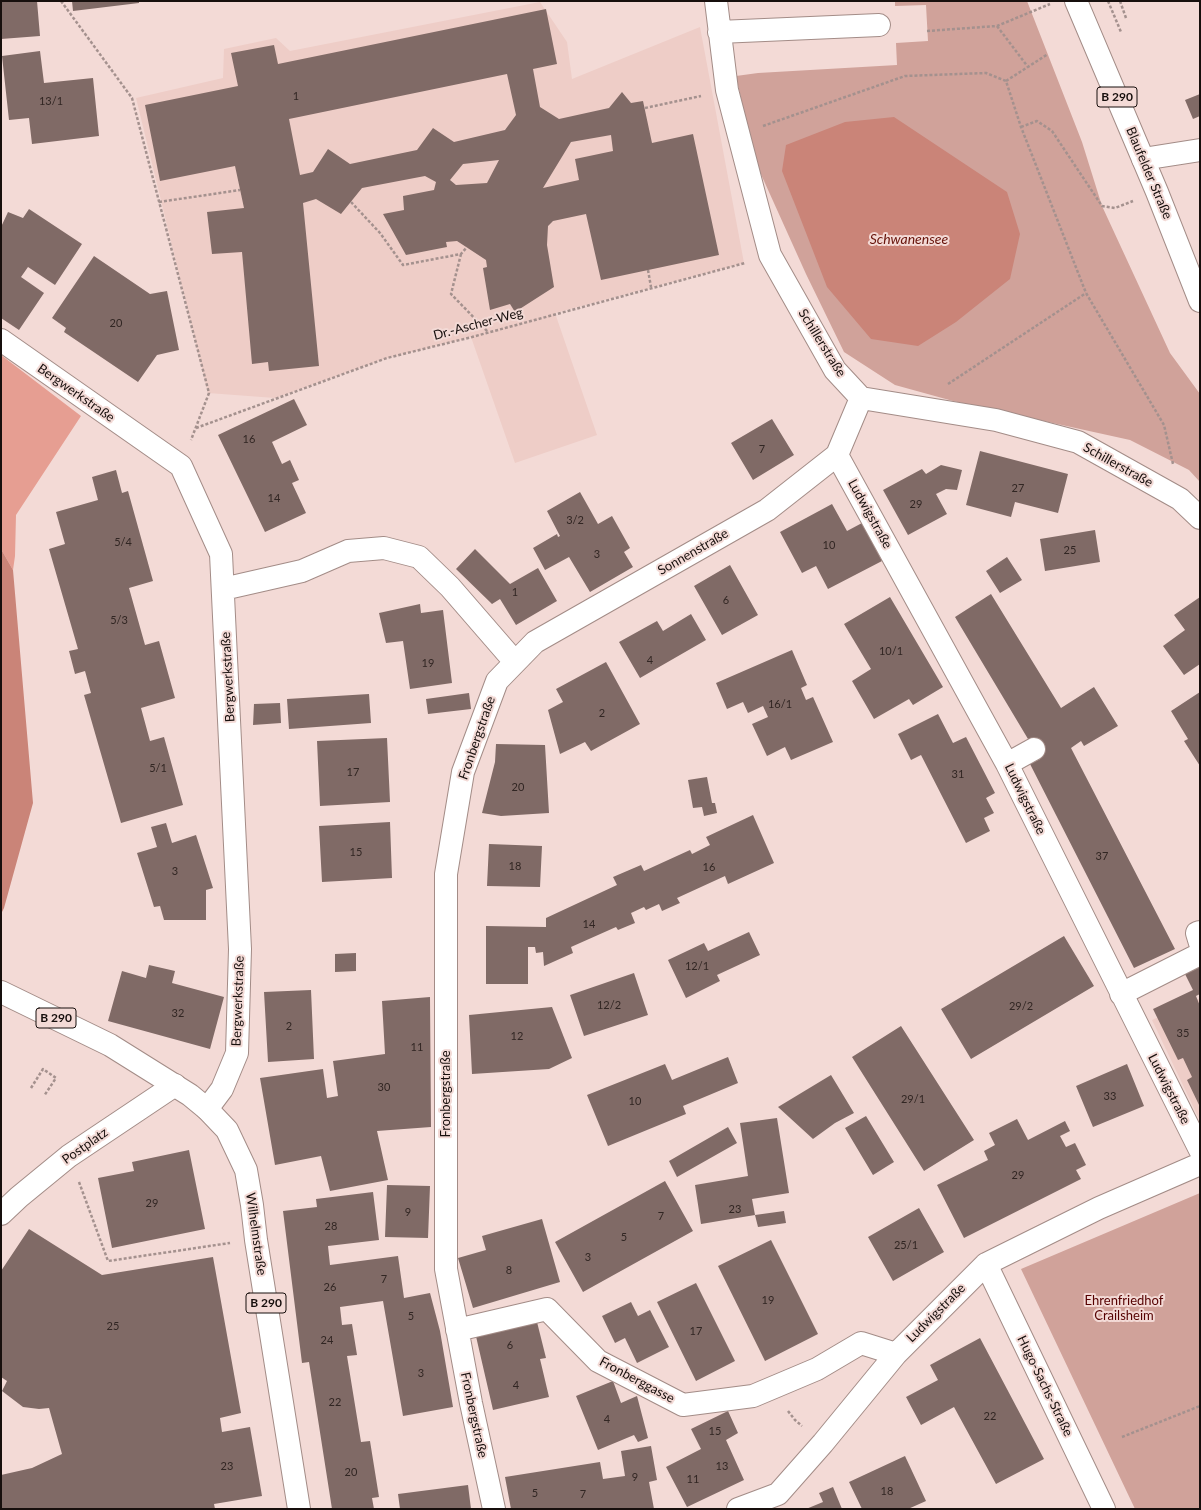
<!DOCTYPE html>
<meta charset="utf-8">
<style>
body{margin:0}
#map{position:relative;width:1201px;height:1510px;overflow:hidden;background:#f3dad6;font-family:Lato,sans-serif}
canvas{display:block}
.frame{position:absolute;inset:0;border:2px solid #170f0d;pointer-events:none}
</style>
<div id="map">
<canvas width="1201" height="1510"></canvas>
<div class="frame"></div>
</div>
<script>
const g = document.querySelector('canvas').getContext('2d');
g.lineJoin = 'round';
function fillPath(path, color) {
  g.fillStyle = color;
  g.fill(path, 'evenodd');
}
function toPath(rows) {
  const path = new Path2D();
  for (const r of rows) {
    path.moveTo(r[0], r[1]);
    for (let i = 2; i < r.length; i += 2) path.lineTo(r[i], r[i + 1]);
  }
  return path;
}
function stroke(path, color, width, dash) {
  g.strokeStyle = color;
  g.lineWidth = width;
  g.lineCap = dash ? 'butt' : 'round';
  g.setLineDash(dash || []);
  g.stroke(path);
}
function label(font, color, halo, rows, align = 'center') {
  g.font = font + ' Lato,sans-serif';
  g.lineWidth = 4;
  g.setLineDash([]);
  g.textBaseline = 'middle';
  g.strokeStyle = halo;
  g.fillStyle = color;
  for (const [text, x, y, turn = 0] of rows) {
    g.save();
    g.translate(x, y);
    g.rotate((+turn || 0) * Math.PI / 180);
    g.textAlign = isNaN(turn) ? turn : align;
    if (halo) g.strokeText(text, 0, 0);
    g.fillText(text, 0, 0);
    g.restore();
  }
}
fillPath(toPath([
 [540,2,567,42,572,79,700,27,744,263,555,313,597,435,515,463,471,337,387,358,275,398,208,393,136,98,223,78,224,49,276,38,290,51],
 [1200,998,1200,1121,1152,1020]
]), '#eecdc7');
fillPath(toPath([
 [895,1,1027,1,1082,142,1102,206,1170,353,1200,394,1200,482,1189,470,1130,440,953,401,895,385,844,352,806,274,755,161,736,76,758,73,897,65,896,43,928,41,926,5,895,6],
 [1200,1193,1200,1509,1135,1509,1021,1269]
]), '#d0a29a');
fillPath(toPath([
 [1,355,81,416,16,515,15,556,13,570,1,549]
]), '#e69e92');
fillPath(toPath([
 [894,117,1007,192,1020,234,1010,279,956,322,918,346,871,339,827,287,782,171,786,145,845,122],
 [1,549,13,570,33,803,4,908,1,914]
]), '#ca8478');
fillPath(toPath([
 [12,1,37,1,40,36,1,39,1,2],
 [72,1,139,1,139,3,73,11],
 [546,9,557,64,533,69,540,107,559,119,609,108,622,92,631,103,643,101,652,143,693,134,719,255,601,280,586,214,553,221,548,226,547,245,554,287,515,312,510,304,490,310,483,268,487,267,486,260,457,241,446,242,447,247,406,255,383,214,404,210,403,196,434,190,436,182,425,176,362,188,341,214,316,199,303,203,319,366,269,371,268,362,252,364,242,252,212,254,207,212,244,208,235,166,160,181,145,105,238,86,231,53,274,45,278,64],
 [507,74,516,115,505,130,454,142,433,128,417,150,350,164,328,149,313,172,300,175,289,119],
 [611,135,613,151,575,159,579,180,543,188,571,142],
 [499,160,487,183,456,185,450,180,463,164],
 [40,51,44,83,93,78,99,136,32,144,29,118,9,120,2,56],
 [1200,94,1200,116,1193,119,1185,100],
 [29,209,82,244,55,285,28,267,21,277,44,293,19,330,1,318,1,227,8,212,23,218],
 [94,256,150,294,167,291,179,350,157,355,138,382,64,332,66,328,52,318],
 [294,399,307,425,272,442,282,464,290,460,299,480,292,483,306,513,265,532,218,435],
 [772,419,794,455,753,480,731,443],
 [980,451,1068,474,1058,513,1015,502,1011,517,966,505],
 [941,465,962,470,957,490,946,489,936,494,947,514,908,535,883,490,922,469,926,474],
 [116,470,122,493,128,491,153,581,129,588,145,645,159,641,175,698,141,708,150,741,164,737,183,805,121,823,84,695,91,693,85,671,75,674,69,651,78,649,49,549,65,544,56,512,98,500,92,477],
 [580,492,598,524,612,516,630,548,624,552,633,567,590,592,569,557,545,570,533,548,557,534,558,537,560,536,547,511],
 [832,504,847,531,862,523,882,561,828,589,816,566,802,573,780,532],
 [1095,530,1100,562,1045,571,1040,539],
 [475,549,510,584,538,568,557,601,516,625,500,599,492,604,456,569],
 [1007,557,1022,580,1000,593,986,571],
 [730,565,758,615,722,635,694,586],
 [991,594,1061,708,1094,687,1118,726,1084,746,1081,741,1071,748,1175,949,1134,968,1030,764,1040,759,955,617],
 [890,597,943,687,913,705,909,699,874,719,852,681,871,669,844,624],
 [1200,597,1200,664,1184,675,1163,646,1185,630,1174,615],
 [420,604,421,613,443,610,452,683,410,689,403,641,386,643,379,613],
 [691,614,706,640,640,678,619,642,657,621,663,631],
 [792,650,807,685,801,688,806,700,813,697,833,742,791,760,785,747,767,756,752,724,768,717,763,706,748,713,743,702,727,709,716,683],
 [606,662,640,724,591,751,585,742,560,754,548,710,563,702,556,689],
 [1200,692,1200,766,1184,741,1188,739,1171,711],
 [469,693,471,709,428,714,426,699],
 [369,694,371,723,289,729,287,699],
 [280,703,281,723,253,725,254,704],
 [938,714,953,743,966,737,995,793,986,798,994,813,984,818,990,831,966,843,921,755,911,760,898,734],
 [387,738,390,802,320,806,317,741],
 [496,744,545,745,549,813,501,816,482,813,495,762],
 [707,777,712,803,715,803,717,813,704,816,702,807,693,808,688,780],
 [753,815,774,863,728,884,725,876,677,898,680,903,662,911,659,904,646,910,644,907,631,913,635,923,618,930,616,927,571,947,573,953,544,966,543,952,536,953,535,947,528,947,528,984,486,984,486,926,546,927,546,918,617,885,613,877,641,865,644,871,690,850,692,854,710,845,706,837],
 [390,822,392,878,322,882,319,826],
 [166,823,172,843,196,835,213,888,206,890,206,920,164,920,160,906,154,907,137,853,157,847,151,827],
 [489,844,542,846,540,887,487,886],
 [749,932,760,955,717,975,720,981,686,998,668,960,704,943,708,951],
 [1064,936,1094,986,971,1059,941,1009],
 [356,953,356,971,335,972,335,954],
 [149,965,175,971,172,983,224,997,210,1049,108,1021,122,971,146,978],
 [1200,967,1200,994,1196,996,1200,1006,1200,1107,1187,1080,1192,1077,1183,1058,1178,1060,1153,1009,1193,990,1185,974],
 [634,973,648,1015,584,1036,570,995],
 [311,990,314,1059,268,1062,264,992],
 [430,997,431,1127,377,1131,388,1180,330,1191,321,1156,275,1165,260,1078,323,1069,327,1098,338,1096,333,1061,385,1054,382,1001],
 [552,1007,572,1058,549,1069,472,1074,469,1015],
 [901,1026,974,1140,924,1171,852,1057],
 [728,1057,738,1083,683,1106,686,1114,608,1146,587,1095,665,1064,672,1080],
 [1127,1064,1144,1106,1093,1127,1076,1086],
 [831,1075,854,1113,835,1123,813,1139,778,1107],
 [866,1116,894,1162,873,1175,845,1128],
 [777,1118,789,1193,752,1199,755,1215,701,1224,695,1185,748,1176,740,1123],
 [1017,1119,1028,1140,1065,1121,1070,1131,1060,1136,1066,1147,1075,1143,1086,1165,1076,1170,1081,1179,964,1238,937,1185,988,1160,984,1151,995,1145,989,1133],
 [728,1127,737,1143,677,1177,669,1161],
 [189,1150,205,1229,112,1248,98,1178,134,1171,132,1162],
 [665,1181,693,1231,583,1292,555,1242],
 [387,1185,430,1186,428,1238,385,1237],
 [373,1192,379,1240,328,1246,330,1265,398,1256,404,1298,430,1293,440,1331,453,1407,403,1416,383,1301,340,1307,342,1325,352,1324,357,1355,347,1356,361,1442,370,1441,379,1497,372,1498,374,1509,332,1509,309,1362,302,1363,283,1211,317,1207,316,1199],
 [919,1208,944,1252,893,1281,868,1237],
 [784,1211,786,1223,758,1227,755,1215],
 [542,1219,560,1282,473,1308,458,1258,486,1250,482,1236],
 [29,1229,102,1275,213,1257,241,1413,220,1418,222,1432,250,1427,262,1496,214,1504,215,1509,1,1509,1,1475,32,1468,62,1454,49,1408,39,1409,23,1407,2,1391,7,1381,1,1377,1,1271],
 [771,1240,818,1334,765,1361,718,1266],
 [696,1283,735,1361,696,1381,657,1302],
 [631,1302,638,1316,650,1310,669,1347,637,1363,625,1338,615,1343,602,1316],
 [536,1318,546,1358,540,1359,549,1397,493,1410,475,1332],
 [980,1338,1044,1459,996,1484,954,1407,921,1425,906,1397,938,1380,930,1365],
 [613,1381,621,1403,637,1396,648,1438,638,1442,634,1435,598,1450,576,1396],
 [728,1411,738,1433,726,1440,744,1480,687,1507,666,1467,701,1449,691,1429],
 [651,1446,657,1480,649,1482,654,1509,511,1509,505,1477,600,1462,603,1479,625,1476,621,1451],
 [905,1456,926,1501,908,1509,862,1509,849,1482],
 [468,1485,471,1509,400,1509,398,1494],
 [833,1487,842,1509,806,1509,823,1502,819,1493]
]), '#806a66');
const minor = toPath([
 [716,1,727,90,770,255,835,370,861,398,996,420,1078,442,1180,499,1200,518],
 [719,32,879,25],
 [1143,159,1200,150],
 [1,340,181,466,221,554,240,949,237,1053,222,1089,207,1109],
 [837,455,1007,764,1200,1150],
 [223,589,302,571,348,551,384,548,419,557,450,587,515,662],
 [1007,764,1034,749],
 [1200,932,1197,933,1200,943],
 [1121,994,1200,954],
 [1,1214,19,1197,69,1156,175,1085],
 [986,1264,1104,1509],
 [457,1330,547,1309,598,1361,683,1405,753,1396,817,1369,861,1343,896,1354],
 [494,1509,471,1403,446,1269,446,874,463,772,497,681,535,642,767,510,837,455,861,398],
 [738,1509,778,1494,823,1443,896,1354,986,1264,1099,1208,1200,1164]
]);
const major = toPath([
 [1076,1,1157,192,1200,301],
 [1,992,110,1045,190,1095,207,1109,227,1130,246,1170,252,1205,256,1240,299,1509]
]);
stroke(minor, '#a38c87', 24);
stroke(major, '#a38c87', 24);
stroke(toPath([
 [61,1,132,98,209,393,191,440],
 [1108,1,1121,32],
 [1120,1,1126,18],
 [997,26,1028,67],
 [927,31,997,26,1050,4],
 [1006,81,1048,54],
 [645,108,701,96],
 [763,126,905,76,986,73,1006,81,1021,127,1086,293,1164,425,1173,464],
 [1021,127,1037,121,1052,131,1102,206,1115,208,1133,201],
 [159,202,240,190],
 [351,202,380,233,403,265,461,254,467,247],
 [461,254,451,294,488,332],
 [648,270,651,287],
 [948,384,1086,293],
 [196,428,387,358,472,337,745,263],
 [31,1088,43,1069,56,1078,44,1096],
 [79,1182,108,1261,230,1243],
 [788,1411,795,1420,802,1426],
 [1122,1437,1200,1406]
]), '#a4918e', 2.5, [3, 2]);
stroke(minor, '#fff', 22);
stroke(major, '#fff', 22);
label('11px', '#312623', null, [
 ["1",296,96],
 ["13/1",51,101],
 ["20",116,323],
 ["16",249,439],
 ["7",762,449],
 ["27",1018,488],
 ["14",274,498],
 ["29",916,504],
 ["3/2",575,520],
 ["5/4",123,542],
 ["10",829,545],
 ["25",1070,550],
 ["3",597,554],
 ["1",515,592],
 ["6",726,600],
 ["5/3",119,620],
 ["10/1",891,651],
 ["4",650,660],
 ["19",428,663],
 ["16/1",780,704],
 ["2",602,713],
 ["5/1",158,768],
 ["17",353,772],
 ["31",958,774],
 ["20",518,787],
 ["15",356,852],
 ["37",1102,856],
 ["18",515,866],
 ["16",709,867],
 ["3",175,871],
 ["14",589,924],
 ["12/1",697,966],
 ["12/2",609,1005],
 ["29/2",1021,1006],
 ["32",178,1013],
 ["2",289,1026],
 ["35",1183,1033],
 ["12",517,1036],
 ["11",417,1047],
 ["30",384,1087],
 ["33",1110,1096],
 ["29/1",913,1099],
 ["10",635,1101],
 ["29",1018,1175],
 ["29",152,1203],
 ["23",735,1209],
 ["9",408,1212],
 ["7",661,1216],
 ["28",331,1226],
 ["5",624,1237],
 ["25/1",906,1245],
 ["3",588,1257],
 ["8",509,1270],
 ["7",384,1279],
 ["26",330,1287],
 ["19",768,1300],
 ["5",411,1316],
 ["25",113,1326],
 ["17",696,1331],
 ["24",327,1340],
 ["6",510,1345],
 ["3",421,1373],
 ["4",516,1385],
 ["22",335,1402],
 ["22",990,1416],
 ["4",607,1419],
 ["15",715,1431],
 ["23",227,1466],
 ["13",722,1466],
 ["20",351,1472],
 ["9",635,1477],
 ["11",693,1479],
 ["18",887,1491],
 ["5",535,1493],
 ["7",583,1494]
]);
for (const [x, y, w] of [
 [1117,97,40],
 [56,1018,40],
 [266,1303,40]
]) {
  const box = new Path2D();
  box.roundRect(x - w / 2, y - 10, w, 20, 3);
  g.fillStyle = '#f3dad6';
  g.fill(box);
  stroke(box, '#170f0d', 1);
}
label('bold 12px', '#170f0d', null, [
 ["B 290",1117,97],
 ["B 290",56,1018],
 ["B 290",266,1303]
]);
label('13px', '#170f0d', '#f3dad6', [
 ["Blaufelder Straße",1149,173,67],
 ["Dr.-Ascher-Weg",478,324,-15],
 ["Schillerstraße",822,343,58],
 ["Bergwerkstraße",76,393,35],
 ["Schillerstraße",1118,465,29],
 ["Ludwigstraße",870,514,61],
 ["Sonnenstraße",693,552,-30],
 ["Bergwerkstraße",228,677,-93],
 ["Fronbergstraße",477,738,-71],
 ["Ludwigstraße",1025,799,64],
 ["Bergwerkstraße",238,1001,-88],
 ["Ludwigstraße",1169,1089,63],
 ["Fronbergstraße",446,1094,-90],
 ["Postplatz",85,1146,-35],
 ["Wilhelmstraße",256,1234,82],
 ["Ludwigstraße",936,1313,-45],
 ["Fronberggasse",637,1380,28],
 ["Hugo-Sachs-Straße",1045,1386,64],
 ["Fronbergstraße",474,1415,78]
]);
label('13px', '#500', '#f3dad6', [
 ["Ehrenfriedhof",1124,1301],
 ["Crailsheim",1124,1316]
]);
label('italic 14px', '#67130a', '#f3dad6', [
 ["Schwanensee",909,239]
]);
</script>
